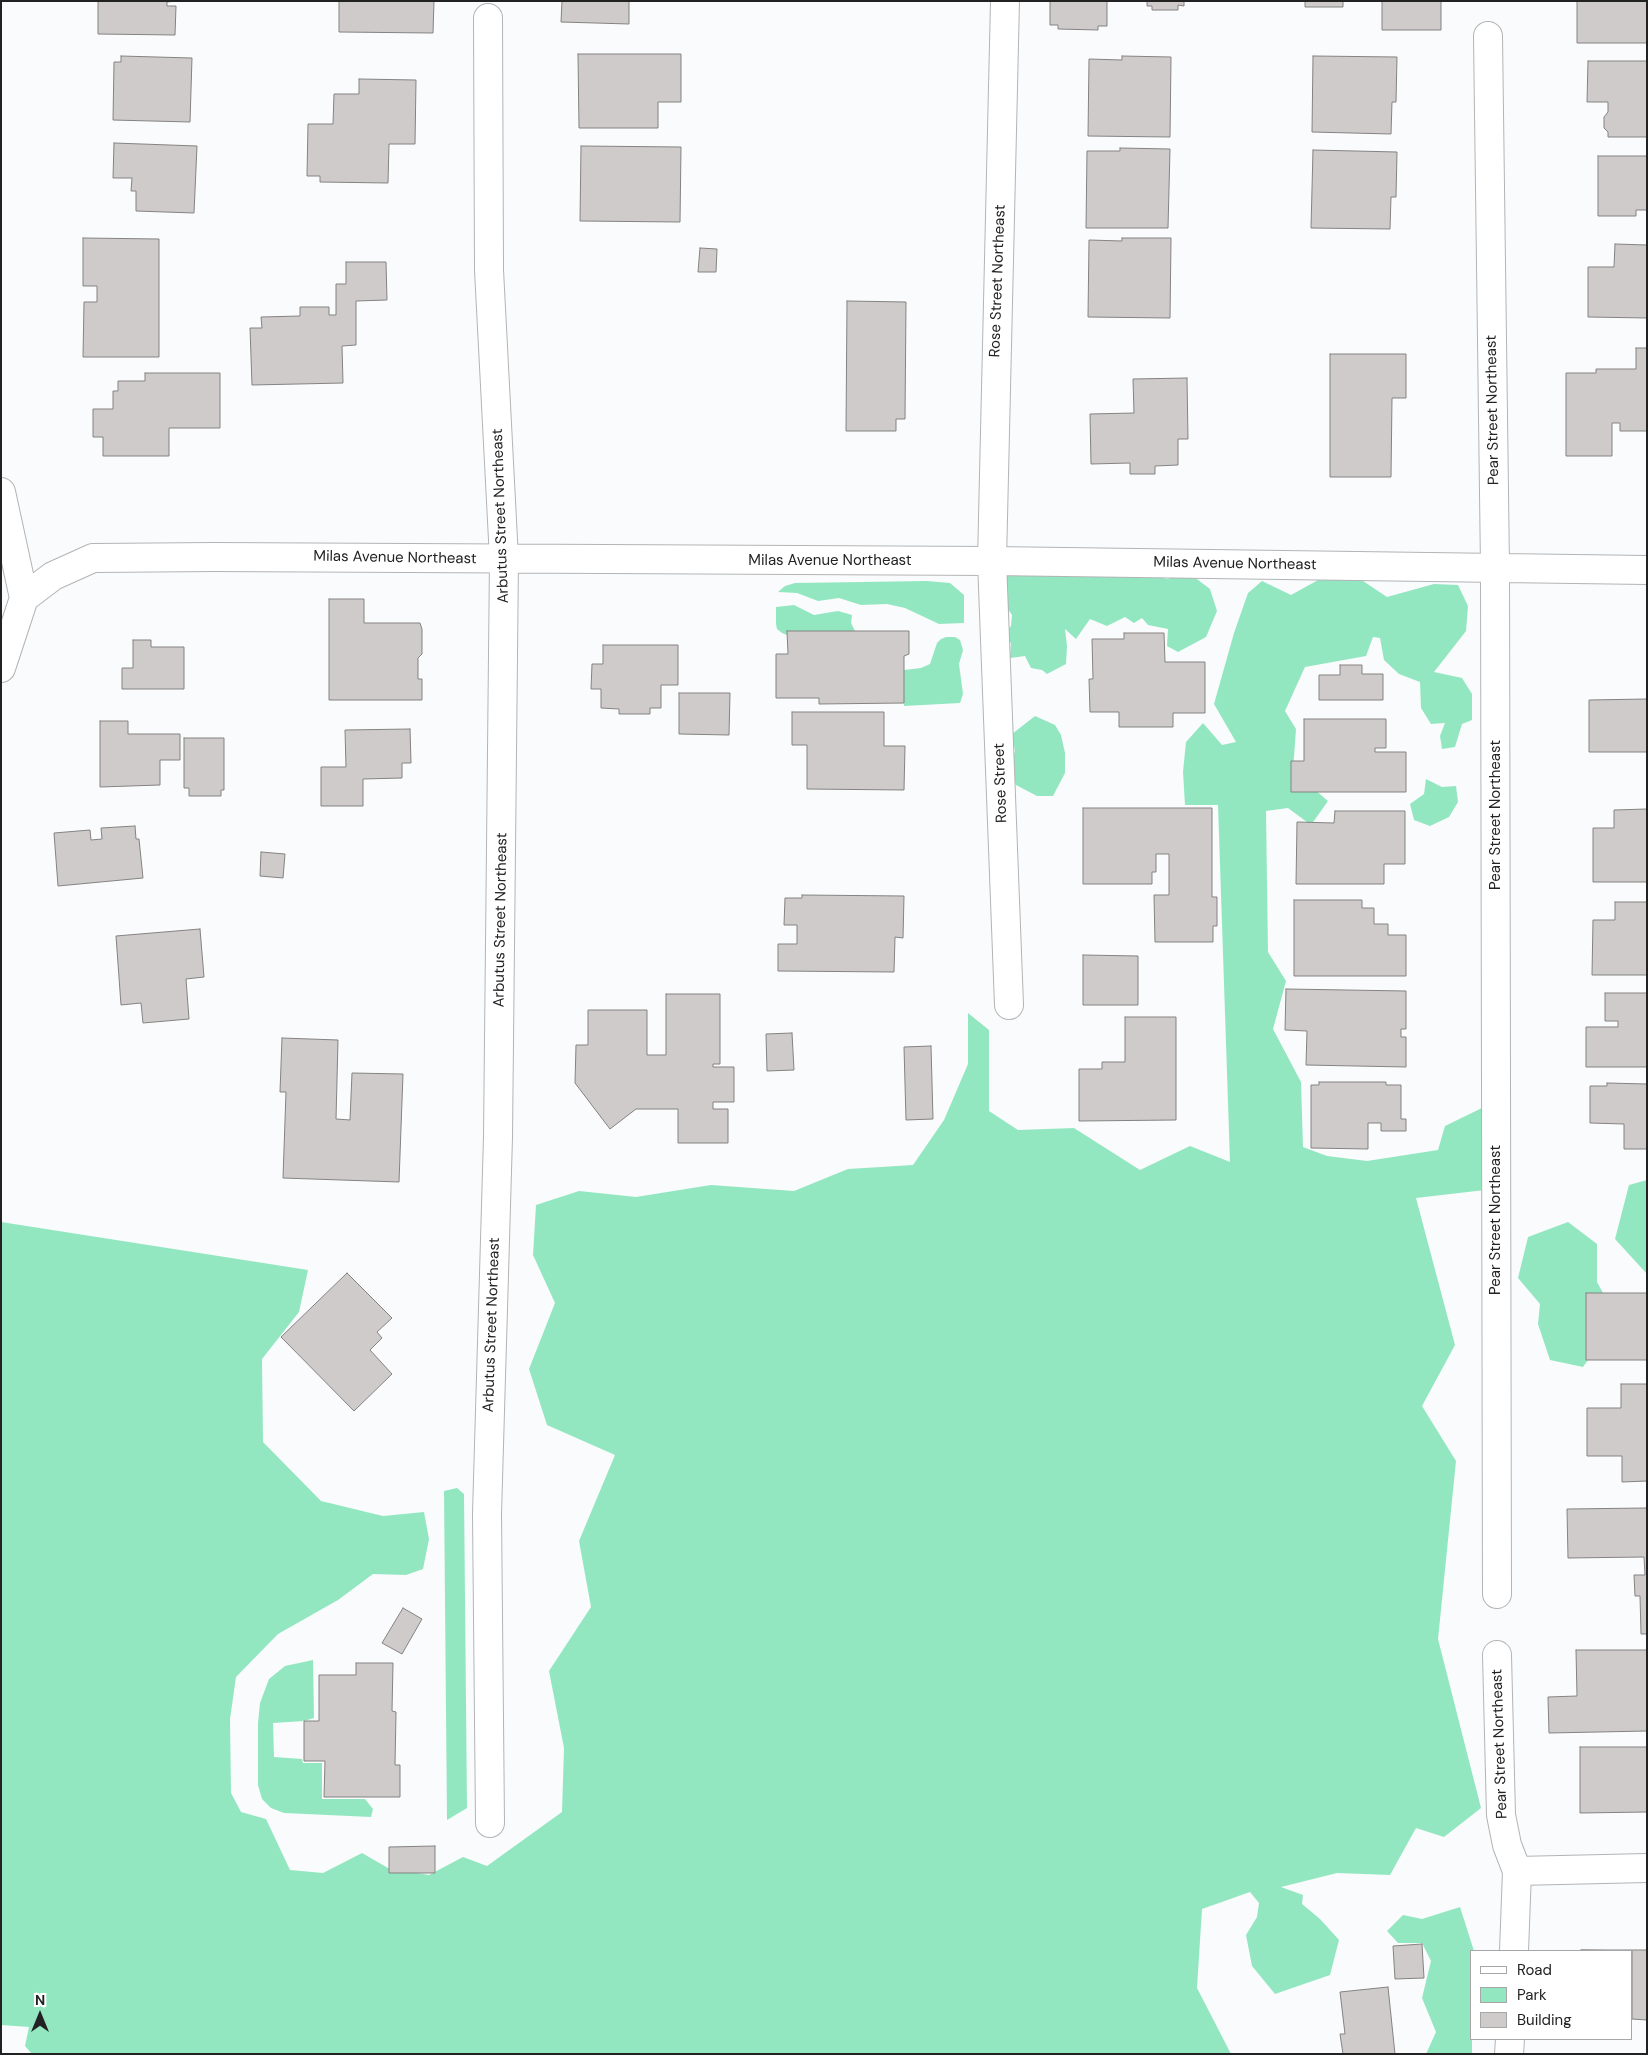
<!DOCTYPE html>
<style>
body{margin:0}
#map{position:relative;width:1648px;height:2055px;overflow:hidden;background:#f9fbfd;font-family:"DM Sans",sans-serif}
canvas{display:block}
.frame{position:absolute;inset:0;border:2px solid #222223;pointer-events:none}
.legend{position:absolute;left:1470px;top:1950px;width:162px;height:90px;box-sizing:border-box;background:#fff;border:1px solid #a7a7a7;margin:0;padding:6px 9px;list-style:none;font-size:15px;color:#222223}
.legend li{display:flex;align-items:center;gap:10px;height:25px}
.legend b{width:25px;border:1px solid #a7a7a7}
.north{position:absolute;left:15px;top:1990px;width:50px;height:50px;-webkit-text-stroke:4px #fff;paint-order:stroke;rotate:0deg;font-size:14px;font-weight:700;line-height:20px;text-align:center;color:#222223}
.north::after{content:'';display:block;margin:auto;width:18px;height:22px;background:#222223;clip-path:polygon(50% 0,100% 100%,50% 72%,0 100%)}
</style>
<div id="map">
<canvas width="1648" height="2055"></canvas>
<div class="frame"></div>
<ul class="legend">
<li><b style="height:6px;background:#fff"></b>Road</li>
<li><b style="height:14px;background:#93e7c0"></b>Park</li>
<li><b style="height:14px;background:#cecbca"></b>Building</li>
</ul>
<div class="north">N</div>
</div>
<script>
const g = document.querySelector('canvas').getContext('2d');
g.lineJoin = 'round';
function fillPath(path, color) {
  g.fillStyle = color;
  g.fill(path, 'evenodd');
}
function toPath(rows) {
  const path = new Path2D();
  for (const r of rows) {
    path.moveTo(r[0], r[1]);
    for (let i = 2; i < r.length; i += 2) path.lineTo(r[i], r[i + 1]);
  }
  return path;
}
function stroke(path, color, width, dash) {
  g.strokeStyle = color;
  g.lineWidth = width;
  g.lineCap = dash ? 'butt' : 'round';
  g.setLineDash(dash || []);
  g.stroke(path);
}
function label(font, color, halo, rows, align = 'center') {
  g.font = font + ' "DM Sans",sans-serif';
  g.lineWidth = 4;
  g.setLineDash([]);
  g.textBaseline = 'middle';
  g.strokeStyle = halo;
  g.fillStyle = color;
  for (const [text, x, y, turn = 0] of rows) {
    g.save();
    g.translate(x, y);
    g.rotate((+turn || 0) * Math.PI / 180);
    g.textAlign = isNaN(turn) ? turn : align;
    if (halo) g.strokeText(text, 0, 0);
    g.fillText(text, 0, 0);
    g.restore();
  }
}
fillPath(toPath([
 [1002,573,1152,575,1167,579,1189,573,1210,589,1217,611,1206,637,1178,652,1167,646,1168,629,1148,625,1142,618,1134,623,1125,617,1107,626,1090,619,1076,639,1065,629,1067,646,1066,664,1047,674,1042,670,1031,668,1025,656,1010,658,1011,643,1003,636,1011,626,1012,615,1000,598],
 [1320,579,1363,581,1387,597,1434,584,1458,585,1468,606,1466,631,1434,672,1462,678,1472,694,1472,720,1462,724,1455,747,1442,749,1440,736,1445,723,1431,724,1421,708,1420,682,1399,674,1384,660,1380,638,1373,637,1366,656,1305,667,1285,711,1296,729,1293,771,1328,801,1311,825,1288,808,1266,811,1268,952,1286,981,1273,1029,1301,1082,1303,1147,1327,1156,1367,1161,1438,1150,1445,1126,1486,1106,1485,1190,1416,1198,1455,1345,1422,1406,1456,1461,1438,1639,1481,1808,1444,1837,1416,1828,1390,1875,1337,1873,1281,1887,1303,1895,1302,1904,1320,1919,1339,1940,1330,1975,1275,1994,1252,1966,1246,1935,1257,1917,1259,1903,1250,1892,1202,1909,1197,1988,1231,2054,32,2054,25,2046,29,2027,1,2025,1,1222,308,1270,299,1312,262,1359,263,1442,321,1501,383,1516,424,1512,429,1539,423,1569,406,1575,373,1574,338,1600,278,1634,236,1677,230,1719,231,1793,241,1812,266,1819,290,1870,323,1873,362,1853,388,1868,429,1875,463,1857,487,1866,562,1812,564,1748,549,1671,591,1607,579,1541,615,1455,547,1425,529,1369,555,1303,533,1255,536,1205,579,1191,636,1197,711,1185,794,1191,848,1169,913,1165,944,1120,968,1064,968,1013,989,1030,989,1111,1018,1130,1074,1128,1140,1170,1190,1146,1230,1162,1218,805,1185,805,1183,772,1186,742,1203,723,1222,745,1236,742,1214,704,1234,633,1248,593,1262,581,1291,595],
 [927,581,950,583,964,595,964,623,939,624,905,608,887,604,861,605,839,598,818,601,797,593,778,592,785,586,795,583],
 [794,605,814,615,838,611,852,615,851,623,855,631,788,631,787,635,782,633,777,629,776,624,776,607],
 [946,637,955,637,960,640,963,650,959,664,963,694,960,703,904,706,904,670,921,668,930,664,937,643,941,639],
 [1035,716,1055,725,1061,735,1065,753,1065,773,1053,796,1037,796,1016,785,1010,767,1015,751,1012,734],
 [1426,779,1442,787,1456,786,1458,802,1449,817,1430,826,1414,820,1410,804,1424,794],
 [1647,1180,1647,1274,1615,1239,1629,1185],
 [1568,1222,1597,1244,1597,1282,1609,1304,1611,1328,1583,1367,1550,1360,1538,1324,1540,1304,1518,1278,1528,1237],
 [457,1488,464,1494,467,1808,447,1820,444,1491],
 [313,1660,314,1718,304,1721,273,1723,274,1757,302,1759,303,1763,322,1763,322,1799,365,1799,373,1809,371,1817,284,1813,271,1808,262,1799,258,1785,258,1723,260,1703,269,1679,285,1666],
 [1460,1907,1474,1951,1472,1951,1472,2054,1426,2054,1436,2032,1422,1998,1431,1961,1422,1943,1398,1943,1387,1931,1403,1915,1422,1919]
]), '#93e7c0');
const building = toPath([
 [98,1,176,1,167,2,167,6,176,6,175,35,98,34,98,1],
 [339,1,434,1,433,33,339,32,339,1],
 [562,1,629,1,629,24,561,22,562,1],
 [1050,1,1107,1,1107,26,1098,26,1098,30,1058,29,1058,25,1050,25,1050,1],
 [1147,1,1184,1,1184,6,1178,5,1178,10,1152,10,1152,6,1147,6,1147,1],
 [1305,1,1343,1,1343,7,1305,7,1305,1],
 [1382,1,1441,1,1441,30,1382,30,1382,1],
 [1577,1,1647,1,1647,43,1577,43,1577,1],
 [578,54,681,54,681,102,658,102,658,128,579,128,578,54],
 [121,56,192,58,190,122,113,120,114,62,121,62,121,56],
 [1122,56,1171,57,1170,137,1088,136,1089,59,1122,60,1122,56],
 [1313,56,1397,57,1396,102,1392,102,1391,134,1312,132,1313,56],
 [1588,61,1647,61,1647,137,1608,137,1608,132,1604,128,1604,117,1608,112,1608,102,1587,102,1588,61],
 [359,79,416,80,415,144,389,144,388,183,320,182,320,176,307,176,308,124,333,124,334,94,359,94,359,79],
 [114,143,197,146,194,213,136,211,136,191,131,191,132,178,113,178,114,143],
 [581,146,681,147,680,222,580,221,581,146],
 [1120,148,1170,149,1168,228,1086,228,1087,151,1120,151,1120,148],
 [1313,150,1397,152,1396,197,1391,197,1390,229,1311,228,1313,150],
 [1598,156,1647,156,1647,210,1636,210,1636,216,1598,216,1598,156],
 [83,238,159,239,159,357,83,357,84,302,97,302,97,286,83,286,83,238],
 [1122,238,1171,238,1170,318,1088,317,1089,240,1122,241,1122,238],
 [1615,244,1647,245,1647,318,1588,317,1588,267,1614,267,1615,244],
 [700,248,717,249,716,272,698,272,700,248],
 [346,262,386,262,387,300,356,301,356,345,342,346,343,383,252,385,250,328,262,328,261,317,300,316,300,307,329,307,329,315,336,315,336,284,346,284,346,262],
 [847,301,906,302,905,419,896,419,896,431,846,431,847,301],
 [1636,348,1647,348,1647,431,1620,431,1620,423,1612,423,1612,456,1566,456,1566,373,1596,373,1596,369,1636,369,1636,348],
 [1330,354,1406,354,1406,398,1392,398,1391,477,1330,477,1330,354],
 [145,373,220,373,220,428,169,428,169,456,103,456,103,437,93,437,93,409,113,409,113,391,118,391,118,381,145,381,145,373],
 [1187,378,1188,439,1178,439,1178,465,1155,466,1155,474,1130,474,1130,463,1091,464,1090,414,1134,413,1133,379,1187,378],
 [329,599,364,599,364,623,420,623,422,629,422,654,418,658,418,679,422,679,422,700,329,700,329,599],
 [787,631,909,631,909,654,904,656,904,703,819,704,819,698,776,698,776,654,788,654,787,631],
 [1124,633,1164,633,1165,662,1205,662,1205,713,1173,713,1173,727,1119,727,1119,712,1090,712,1089,679,1093,679,1092,639,1124,639,1124,633],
 [133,640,151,640,151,647,184,647,184,689,122,689,122,668,133,668,133,640],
 [603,645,678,645,678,685,661,685,661,708,650,708,650,714,619,714,619,709,601,708,601,689,591,689,592,664,603,664,603,645],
 [1340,665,1362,665,1362,674,1383,674,1383,700,1319,700,1319,675,1340,675,1340,665],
 [679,693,730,693,729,735,679,734,679,693],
 [1647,699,1647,752,1589,752,1589,700,1647,699],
 [792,712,884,712,884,746,905,746,904,790,807,789,807,745,792,745,792,712],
 [1304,719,1386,719,1386,748,1375,748,1375,752,1406,752,1406,792,1291,792,1291,761,1304,761,1304,719],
 [100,721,128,721,128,734,180,734,180,760,160,760,160,785,100,787,100,721],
 [410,729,411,763,402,763,402,778,363,779,363,806,321,806,321,767,346,767,345,730,410,729],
 [184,738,224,738,224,790,221,790,221,796,189,796,189,788,184,788,184,738],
 [1083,808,1212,808,1212,897,1217,897,1217,926,1213,926,1213,942,1155,942,1154,895,1169,895,1169,854,1156,854,1156,872,1152,872,1152,884,1083,884,1083,808],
 [1647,809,1647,882,1593,882,1593,828,1614,828,1614,810,1647,809],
 [1335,811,1405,811,1405,864,1384,864,1384,884,1296,884,1297,822,1334,823,1335,811],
 [135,826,136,839,139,839,143,878,58,886,54,833,90,830,91,840,102,839,101,828,135,826],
 [261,852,285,854,283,878,260,876,261,852],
 [802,895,904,896,903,938,895,937,894,972,778,971,778,944,797,944,797,925,784,925,785,898,802,898,802,895],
 [1294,900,1362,900,1362,908,1374,908,1374,924,1388,924,1388,935,1406,935,1406,976,1294,976,1294,900],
 [1615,902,1647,902,1647,975,1592,975,1593,920,1615,920,1615,902],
 [200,929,204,977,186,979,189,1019,143,1023,141,1003,121,1005,116,936,200,929],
 [1083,955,1138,956,1138,1005,1083,1005,1083,955],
 [1286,989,1406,991,1406,1029,1401,1029,1401,1037,1406,1037,1406,1067,1306,1065,1307,1031,1285,1030,1286,989],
 [1605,993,1647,993,1647,1067,1586,1067,1586,1027,1618,1027,1618,1021,1605,1021,1605,993],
 [666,994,720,994,720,1064,713,1064,713,1067,734,1067,734,1102,713,1102,713,1109,728,1109,728,1143,678,1143,678,1109,636,1109,610,1129,575,1083,576,1045,588,1045,588,1010,647,1010,647,1055,666,1055,666,994],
 [1125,1017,1176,1017,1176,1120,1079,1121,1079,1069,1102,1069,1102,1062,1125,1062,1125,1017],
 [792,1033,794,1070,767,1071,766,1034,792,1033],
 [282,1038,338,1040,336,1119,350,1120,352,1073,403,1074,399,1182,283,1178,286,1092,280,1092,282,1038],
 [931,1046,933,1119,906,1120,904,1047,931,1046],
 [1319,1082,1386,1082,1386,1085,1401,1085,1401,1119,1406,1119,1406,1131,1381,1131,1381,1123,1368,1123,1368,1149,1311,1148,1311,1085,1319,1085,1319,1082],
 [1607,1083,1647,1084,1647,1149,1624,1149,1624,1124,1590,1123,1590,1086,1607,1086,1607,1083],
 [347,1273,392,1318,377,1332,382,1338,370,1350,392,1374,354,1411,281,1337,347,1273],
 [1586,1293,1647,1293,1647,1360,1586,1360,1586,1293],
 [1621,1384,1647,1384,1647,1481,1622,1482,1622,1456,1587,1456,1587,1408,1621,1408,1621,1384],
 [1647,1508,1647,1634,1641,1634,1640,1596,1635,1596,1634,1575,1645,1575,1644,1557,1568,1558,1567,1509,1647,1508],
 [403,1608,422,1619,402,1654,382,1643,403,1608],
 [1576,1650,1647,1650,1647,1731,1549,1733,1548,1697,1577,1696,1576,1650],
 [356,1663,393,1663,392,1711,396,1712,395,1765,400,1765,400,1797,324,1797,325,1761,304,1761,304,1721,319,1721,319,1675,356,1675,356,1663],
 [1580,1747,1647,1747,1647,1812,1580,1813,1580,1747],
 [435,1846,435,1873,389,1873,389,1847,435,1846],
 [1422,1944,1424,1978,1395,1979,1393,1946,1422,1944],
 [1581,1950,1647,1950,1647,2020,1632,2019,1632,1951,1581,1950],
 [1388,1987,1395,2054,1343,2054,1340,2034,1345,2034,1340,1992,1388,1987]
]);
fillPath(building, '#cecbca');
stroke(building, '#858381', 1);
const minor = toPath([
 [1005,1,992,561,1009,1005],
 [488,18,489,270,504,559,498,1137,487,1514,490,1823],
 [1488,36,1495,568,1497,1594],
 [1,492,24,598,1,668],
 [24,598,53,576,93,558,214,557,992,561,1647,570],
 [1497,1655,1501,1815,1507,1845,1517,1871,1514,1951],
 [1517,1871,1647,1868],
 [1509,2054,1510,2039]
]);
stroke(minor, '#b2b4b6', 30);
stroke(minor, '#fff', 28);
label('15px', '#222223', '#fff', [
 ["Rose Street Northeast",998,281,-88],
 ["Pear Street Northeast",1493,410,-91],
 ["Arbutus Street Northeast",501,516,-92],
 ["Milas Avenue Northeast",395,558,1],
 ["Milas Avenue Northeast",830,561],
 ["Milas Avenue Northeast",1235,564,1],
 ["Rose Street",1001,783,-92],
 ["Pear Street Northeast",1496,815,-90],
 ["Arbutus Street Northeast",501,920,-89],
 ["Pear Street Northeast",1496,1220,-90],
 ["Arbutus Street Northeast",492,1325,-88],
 ["Pear Street Northeast",1500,1744,-92]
]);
</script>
